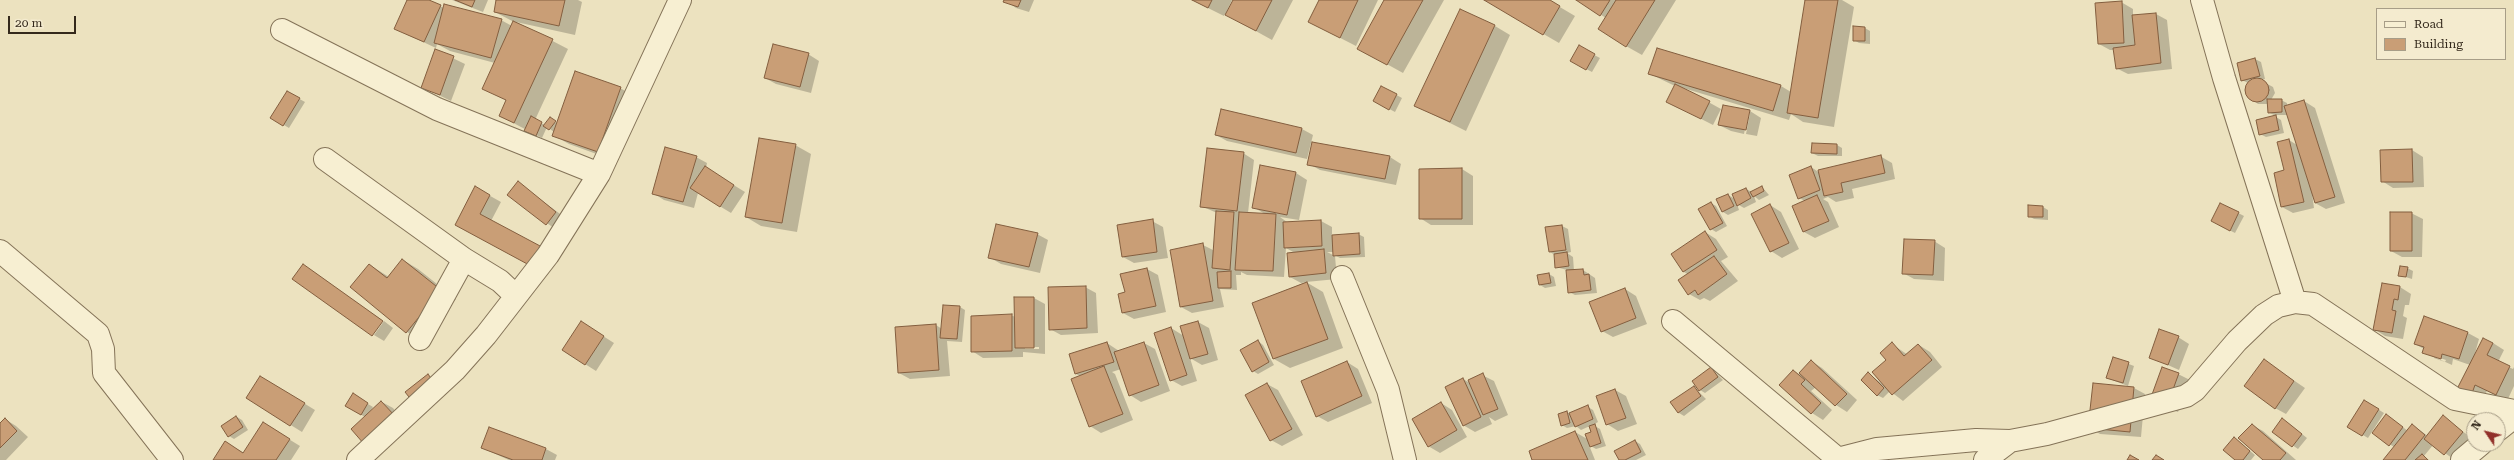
<!DOCTYPE html>
<style>
body{margin:0}
#map{position:relative;width:2514px;height:460px;overflow:hidden;background:#ece2bf;font-family:"Roboto Serif",serif}
canvas{display:block}
.legend{position:absolute;left:2376px;top:8px;width:130px;height:52px;box-sizing:border-box;background:#f4ebcf;border:1px solid #a79d87;margin:0;padding:5px 7px;list-style:none;font-size:12px;color:#34291c}
.legend li{display:flex;align-items:center;gap:8px;height:20px}
.legend b{width:20px;border:1px solid #a79d87}
.north{position:absolute;left:2466px;top:412px;width:40px;height:40px;box-sizing:border-box;background:#f4ebcf;border:1px solid #a79d87;border-radius:50%;rotate:305deg;font-size:11px;font-weight:700;line-height:16px;text-align:center;color:#34291c}
.north::after{content:'';display:block;margin:auto;width:14px;height:18px;background:#91302a;clip-path:polygon(50% 0,100% 100%,50% 72%,0 100%)}
.scale{position:absolute;left:8px;top:16px;width:68px;height:18px;box-sizing:border-box;border:2px solid #34291c;border-top:0;padding-left:5px;font-size:12px;line-height:14px;white-space:nowrap;color:#34291c;-webkit-text-stroke:3px #f4ebcf;paint-order:stroke}
</style>
<div id="map">
<canvas width="2514" height="460"></canvas>
<ul class="legend">
<li><b style="height:5px;background:#f7efd2"></b>Road</li>
<li><b style="height:11px;background:#c99e76"></b>Building</li>
</ul>
<div class="north">N</div>
<div class="scale">20 m</div>
</div>
<script>
const g = document.querySelector('canvas').getContext('2d');
g.lineJoin = 'round';
function fillPath(path, color) {
  g.fillStyle = color;
  g.fill(path, 'evenodd');
}
function toPath(rows) {
  const path = new Path2D();
  for (const r of rows) {
    if (r.length === 3) {
      path.moveTo(r[0] + r[2], r[1]);
      path.arc(r[0], r[1], r[2], 0, 2 * Math.PI);
      continue;
    }
    path.moveTo(r[0], r[1]);
    for (let i = 2; i < r.length; i += 2) path.lineTo(r[i], r[i + 1]);
  }
  return path;
}
function stroke(path, color, width, dash) {
  g.strokeStyle = color;
  g.lineWidth = width;
  g.lineCap = dash ? 'butt' : 'round';
  g.setLineDash(dash || []);
  g.stroke(path);
}
fillPath(toPath([
 [408,0,427,0,444,8,501,20,512,26,514,22,495,12,497,0,578,0,582,2,575,35,516,22,568,49,535,120,545,125,558,122,620,88,636,97,613,160,569,144,553,135,554,132,547,127,542,138,500,116,507,101,483,88,495,63,450,51,437,44,436,48,395,29],
 [452,0,488,0,483,12],
 [1005,0,1034,0,1029,12,1016,8],
 [1192,0,1232,0,1226,13,1227,14,1235,0,1293,0,1272,40,1225,14,1224,16],
 [1320,0,1378,0,1356,46,1309,22],
 [1385,0,1444,0,1403,73,1374,57],
 [1485,0,1548,0,1575,16,1559,43],
 [1577,0,1676,0,1642,55,1626,46,1606,18],
 [1806,0,1842,0,1854,7,1834,127,1803,122,1791,114,1789,120,1683,88,1721,109,1713,125,1668,102,1675,86,1650,74,1657,49,1781,86,1791,92],
 [2121,2,2133,9,2133,16,2156,14,2167,20,2172,69,2128,74,2116,68,2114,50,2110,50,2099,44],
 [1495,26,1510,35,1466,131,1416,106],
 [1865,28,1870,31,1870,44,1859,43,1854,40],
 [1579,47,1600,58,1592,72,1571,61],
 [436,50,465,64,451,101,422,87],
 [808,54,819,61,811,93,776,84,765,78],
 [2255,59,2261,62,2265,79,2260,80,2273,87,2275,93,2271,100,2281,100,2287,103,2287,107,2304,101,2315,108,2345,203,2326,209,2315,203,2312,193,2314,208,2293,213,2282,207,2289,140,2297,145,2288,115,2274,115,2268,112,2268,104,2258,104,2247,96,2245,91,2248,83,2242,80],
 [1382,87,1402,98,1395,112,1374,101],
 [287,92,305,102,289,128,272,118],
 [1750,111,1761,118,1757,136,1746,134,1750,113,1748,113,1744,134,1731,131,1719,125],
 [2276,117,2281,120,2284,133,2266,137,2260,134],
 [1302,129,1313,135,1307,159,1227,141,1216,135],
 [795,145,811,154,797,232,761,226,746,217],
 [1837,145,1842,148,1842,156,1818,156,1812,153],
 [2412,150,2423,157,2424,187,2393,188,2382,181],
 [1243,153,1254,160,1248,213,1265,214,1253,207,1261,166,1296,173,1307,180,1299,220,1280,217,1287,222,1321,221,1332,227,1332,236,1358,234,1364,237,1365,257,1340,258,1334,255,1334,252,1327,252,1335,256,1337,279,1306,282,1323,292,1343,348,1290,368,1274,359,1253,303,1306,282,1301,283,1290,277,1295,253,1286,248,1284,277,1247,275,1241,272,1241,275,1236,275,1237,290,1220,289,1224,307,1192,313,1181,307,1203,245,1215,251,1217,213,1201,206],
 [1880,156,1892,163,1895,179,1852,189,1854,198,1836,202,1828,197,1823,199,1828,202,1839,227,1815,238,1804,232,1805,201,1799,198,1811,167,1820,173],
 [696,157,707,163,706,168,745,192,731,213,698,193,694,208,664,200,653,193],
 [1390,157,1401,164,1396,185,1320,170,1309,164],
 [1462,169,1473,176,1473,225,1431,225,1420,218],
 [518,183,567,219,558,231,508,195],
 [1762,187,1769,195,1759,200,1754,196,1756,202,1744,208,1737,204,1739,210,1728,215,1723,212,1728,195,1735,199,1746,189,1752,192],
 [476,188,501,202,491,221,467,231],
 [1711,203,1716,206,1727,226,1716,232,1711,229],
 [2221,204,2244,216,2235,233,2217,224],
 [1770,205,1781,212,1799,249,1782,258,1771,251],
 [2043,207,2048,210,2048,220,2034,219,2029,216],
 [2411,213,2423,219,2422,257,2402,257,2391,251],
 [1152,221,1163,227,1168,258,1134,263,1123,257],
 [1562,226,1568,229,1571,252,1567,253,1573,257,1574,271,1583,270,1595,278,1597,293,1575,295,1569,292,1567,270,1556,267,1555,255,1550,252],
 [1705,232,1716,239,1728,257,1721,261,1738,281,1710,301,1704,298,1700,300,1689,294,1689,275,1684,272,1672,254],
 [1037,234,1048,240,1040,273,1001,264,989,257],
 [1934,241,1945,248,1944,281,1914,279,1903,273],
 [403,260,418,269,456,299,422,341,407,332,370,265,389,277],
 [303,265,382,320,372,334],
 [2407,268,2413,271,2412,279,2399,275],
 [1147,269,1158,275,1166,312,1134,319,1123,313,1119,294,1126,293],
 [1549,274,1554,277,1556,286,1545,288,1540,285],
 [2383,284,2400,287,2411,294,2409,305,2405,305,2403,316,2407,318,2403,339,2385,336,2374,329],
 [1085,287,1096,293,1098,333,1061,335,1050,329],
 [1625,289,1636,296,1647,324,1613,337,1602,331],
 [1034,298,1045,304,1045,354,1023,352,1023,357,983,358,972,351,1011,315,1015,317],
 [1025,347,1039,347,1039,349,1025,349],
 [960,307,965,310,962,342,947,341,950,376,910,379,899,373,936,325,942,329],
 [2424,318,2468,333,2479,339,2474,357,2493,343,2504,350,2498,362,2513,369,2514,367,2514,386,2507,401,2487,391,2482,401,2470,395,2470,365,2453,359,2452,365,2423,352,2424,349,2415,344],
 [2434,356,2446,360,2445,362,2434,358],
 [384,321,393,328,384,341,374,335],
 [1198,322,1209,328,1218,360,1202,365,1190,358,1197,381,1182,386,1171,380,1171,328,1184,336],
 [592,329,614,343,596,371,585,364],
 [2178,337,2189,344,2179,370,2150,357],
 [1258,341,1263,345,1274,365,1258,374,1253,371],
 [1107,343,1119,351,1144,343,1155,349,1170,391,1141,402,1130,395,1121,369,1112,372,1115,374,1133,420,1101,433,1090,426,1080,376,1076,374,1070,355],
 [1892,344,1908,355,1919,345,1930,352,1942,367,1903,401,1890,391,1883,398,1877,395,1868,373,1884,385],
 [2113,358,2134,366,2128,386,2107,378],
 [2264,360,2305,388,2286,414,2275,408],
 [1811,361,1822,368,1857,400,1847,412,1836,405,1816,387,1811,391,1832,410,1823,420,1812,413,1781,385,1794,371,1804,377],
 [1347,362,1358,369,1372,403,1328,422,1317,416],
 [1711,368,1723,380,1705,393,1700,390],
 [2178,374,2190,380,2178,412,2162,406],
 [1482,375,1494,381,1508,415,1495,421,1489,417,1492,424,1475,432,1463,425,1463,379,1470,383],
 [271,383,315,410,302,432,247,398],
 [1267,384,1278,390,1303,435,1282,446,1271,440],
 [1694,387,1706,399,1684,416,1679,413,1672,403],
 [2134,388,2145,394,2141,437,2100,434,2089,428],
 [1615,390,1626,396,1637,424,1618,431,1607,424,1597,396],
 [353,395,373,407,370,412,382,402,393,408,405,423,365,417,346,406],
 [2365,401,2384,413,2368,438,2349,427],
 [1441,403,1452,410,1467,437,1440,453,1428,446],
 [1588,407,1593,410,1598,422,1593,425,1600,429,1606,446,1596,449,1589,445,1595,460,1533,460,1575,432,1589,440,1592,433,1590,426,1581,430,1576,426,1567,428,1562,425,1567,412,1570,414],
 [237,417,242,420,248,430,234,439,229,436],
 [2443,417,2473,439,2455,460,2433,445,2424,456,2429,460,2384,460,2394,447,2373,433,2392,419,2408,431,2412,425,2428,436],
 [5,419,16,426,28,437,6,460,0,460,0,424],
 [2288,423,2307,438,2298,449,2273,432],
 [2252,425,2263,431,2296,460,2265,460],
 [274,430,300,446,291,460,214,460,225,442,244,453],
 [2234,438,2255,455,2251,460,2237,460],
 [1635,441,1640,444,1646,455,1636,460,1620,460],
 [482,448,546,449,557,455,555,460,509,460]
]), '#0003');
const building = toPath([
 [407,0,429,0,441,5,424,42,394,29,407,0],
 [455,0,475,0,472,7,455,0],
 [496,0,565,0,559,26,494,12,496,0],
 [1004,0,1021,0,1018,7,1003,2,1004,0],
 [1192,0,1212,0,1208,8,1192,0],
 [1233,0,1272,0,1256,31,1225,15,1233,0],
 [1319,0,1358,0,1340,38,1308,22,1319,0],
 [1384,0,1423,0,1387,65,1357,49,1384,0],
 [1484,0,1550,0,1560,6,1543,35,1484,0],
 [1576,0,1610,0,1600,16,1576,0],
 [1616,0,1655,0,1626,47,1598,29,1616,0],
 [1805,0,1838,0,1818,118,1787,113,1805,0],
 [2122,1,2124,43,2098,44,2095,3,2122,1],
 [444,4,502,19,491,58,434,43,444,4],
 [1460,9,1495,25,1450,122,1414,106,1460,9],
 [2156,13,2161,63,2116,69,2113,48,2135,45,2132,15,2156,13],
 [513,21,553,39,514,123,499,116,506,100,482,89,513,21],
 [1853,26,1865,27,1865,41,1853,41,1853,26],
 [773,44,809,53,800,87,764,78,773,44],
 [1579,45,1595,54,1586,70,1570,61,1579,45],
 [1657,48,1781,85,1773,111,1648,74,1657,48],
 [435,49,454,56,440,95,421,88,435,49],
 [2255,58,2260,76,2241,81,2237,63,2255,58],
 [575,71,621,87,598,152,552,136,575,71],
 [2257,90,12],
 [1675,84,1710,101,1701,119,1666,102,1675,84],
 [1381,86,1397,94,1389,110,1373,101,1381,86],
 [287,91,300,98,283,126,270,118,287,91],
 [2267,99,2282,99,2282,112,2268,113,2267,99],
 [2304,100,2335,197,2315,203,2284,106,2304,100],
 [1723,105,1750,110,1746,130,1718,125,1723,105],
 [1221,109,1302,128,1296,153,1215,135,1221,109],
 [2276,115,2279,130,2259,135,2256,120,2276,115],
 [531,116,542,122,536,136,524,131,531,116],
 [550,117,556,121,549,130,543,126,550,117],
 [759,138,796,144,782,223,745,217,759,138],
 [2289,139,2304,202,2281,207,2274,173,2284,170,2277,142,2289,139],
 [1312,142,1390,156,1385,179,1307,165,1312,142],
 [1812,143,1837,144,1837,154,1811,153,1812,143],
 [665,147,697,156,683,202,652,194,665,147],
 [1207,148,1244,152,1237,211,1200,207,1207,148],
 [2412,149,2413,182,2381,182,2380,150,2412,149],
 [1881,155,1885,173,1841,183,1843,192,1824,196,1818,170,1881,155],
 [1260,165,1296,172,1287,215,1252,208,1260,165],
 [705,166,734,185,720,207,690,188,705,166],
 [1811,166,1820,190,1798,199,1789,175,1811,166],
 [1462,168,1462,219,1419,219,1419,169,1462,168],
 [518,181,556,212,546,225,507,195,518,181],
 [475,186,490,195,480,214,542,247,531,266,455,225,475,186],
 [1762,186,1764,191,1753,197,1750,192,1762,186],
 [1746,188,1751,198,1737,206,1732,194,1746,188],
 [1728,194,1734,206,1722,212,1716,199,1728,194],
 [1817,195,1829,221,1803,232,1792,206,1817,195],
 [1711,202,1723,223,1710,230,1698,209,1711,202],
 [2220,203,2239,212,2230,231,2211,221,2220,203],
 [1770,204,1789,243,1770,252,1751,214,1770,204],
 [2028,205,2043,206,2043,217,2028,217,2028,205],
 [1216,211,1234,212,1230,270,1212,268,1216,211],
 [1239,212,1276,214,1273,271,1235,270,1239,212],
 [2390,212,2412,212,2412,251,2390,251,2390,212],
 [1153,219,1157,252,1122,257,1117,225,1153,219],
 [1321,220,1322,246,1284,248,1283,222,1321,220],
 [996,224,1038,233,1029,267,988,258,996,224],
 [1562,225,1566,250,1549,252,1545,227,1562,225],
 [1705,231,1717,250,1683,272,1671,254,1705,231],
 [1359,233,1360,254,1333,256,1332,235,1359,233],
 [1904,239,1935,240,1933,275,1902,274,1904,239],
 [1203,243,1213,301,1180,307,1170,250,1203,243],
 [1324,249,1326,273,1289,277,1287,253,1324,249],
 [1567,252,1569,266,1555,268,1554,254,1567,252],
 [1714,256,1727,274,1698,295,1695,290,1688,295,1678,280,1714,256],
 [402,259,441,290,406,333,350,287,369,264,387,278,402,259],
 [303,264,383,321,372,336,292,279,303,264],
 [2400,266,2408,267,2406,277,2398,276,2400,266],
 [1147,268,1156,306,1122,313,1118,294,1125,292,1120,274,1147,268],
 [1583,269,1584,275,1589,274,1591,290,1568,293,1566,270,1583,269],
 [1231,271,1231,288,1218,288,1217,272,1231,271],
 [1549,273,1551,283,1539,285,1537,275,1549,273],
 [1307,282,1328,339,1273,359,1252,303,1307,282],
 [2382,283,2400,286,2398,300,2394,299,2392,310,2396,311,2392,333,2373,330,2382,283],
 [1086,286,1087,328,1049,330,1048,287,1086,286],
 [1625,288,1636,318,1601,332,1589,302,1625,288],
 [1014,297,1034,297,1034,348,1015,348,1014,297],
 [943,305,960,306,957,339,940,338,943,305],
 [1012,314,1012,351,971,352,971,316,1012,314],
 [2424,316,2468,332,2459,359,2442,354,2441,359,2422,353,2424,347,2414,344,2424,316],
 [581,321,604,336,585,365,562,350,581,321],
 [1198,321,1208,354,1190,359,1180,326,1198,321],
 [936,324,939,370,898,373,895,327,936,324],
 [1171,327,1187,375,1170,381,1154,333,1171,327],
 [2159,329,2179,336,2168,365,2149,358,2159,329],
 [2483,338,2493,343,2487,355,2510,366,2496,395,2475,385,2471,396,2457,389,2483,338],
 [1258,340,1269,362,1252,372,1240,350,1258,340],
 [1107,342,1114,362,1075,374,1069,354,1107,342],
 [1144,342,1159,385,1129,396,1114,352,1144,342],
 [1892,342,1904,356,1918,344,1932,360,1892,395,1872,372,1886,360,1880,353,1892,342],
 [2113,357,2129,362,2123,383,2106,378,2113,357],
 [2264,359,2294,381,2275,409,2244,386,2264,359],
 [1811,360,1847,394,1835,406,1799,373,1811,360],
 [1347,361,1362,396,1316,417,1301,381,1347,361],
 [1104,366,1123,414,1089,427,1071,379,1104,366],
 [1711,367,1718,377,1699,391,1692,381,1711,367],
 [2162,367,2179,373,2167,406,2150,400,2162,367],
 [1793,370,1805,380,1801,384,1821,403,1811,414,1779,385,1793,370],
 [1868,372,1884,388,1877,396,1861,380,1868,372],
 [1483,373,1498,409,1483,415,1468,380,1483,373],
 [428,374,435,384,413,402,405,392,428,374],
 [260,376,305,403,290,426,246,398,260,376],
 [1463,378,1481,417,1463,426,1445,387,1463,378],
 [1267,383,1292,429,1270,441,1245,395,1267,383],
 [2093,383,2134,387,2130,432,2088,428,2093,383],
 [1694,386,1701,396,1678,413,1670,402,1694,386],
 [1615,389,1626,418,1606,425,1596,396,1615,389],
 [353,393,368,403,361,415,345,406,353,393],
 [2364,400,2379,409,2362,436,2347,427,2364,400],
 [381,401,395,416,364,444,351,429,381,401],
 [1441,402,1457,430,1428,447,1412,419,1441,402],
 [1588,405,1593,419,1575,427,1569,413,1588,405],
 [1567,411,1570,423,1561,426,1558,414,1567,411],
 [2386,414,2403,427,2389,446,2372,433,2386,414],
 [2443,415,2463,432,2444,455,2424,439,2443,415],
 [236,416,243,427,228,437,221,426,236,416],
 [5,418,17,431,0,448,0,423,5,418],
 [2282,418,2302,434,2292,447,2272,432,2282,418],
 [263,422,290,439,276,460,213,460,225,441,243,453,263,422],
 [1595,424,1601,443,1590,447,1585,434,1591,432,1589,426,1595,424],
 [2252,424,2286,453,2280,460,2263,460,2238,438,2252,424],
 [2412,424,2425,435,2405,460,2383,460,2412,424],
 [489,427,546,448,542,460,513,460,481,448,489,427],
 [1575,431,1588,460,1532,460,1529,451,1575,431],
 [2234,437,2250,451,2243,460,2235,460,2223,450,2234,437],
 [1635,440,1641,452,1625,460,1619,460,1614,451,1635,440],
 [2422,454,2428,460,2415,460,2422,454],
 [2130,455,2139,460,2127,460,2130,455],
 [2156,455,2164,460,2152,460,2156,455]
]);
fillPath(building, '#c99e76');
stroke(building, '#835e3f', 1);
const minor = toPath([
 [2202,0,2224,78,2295,302],
 [282,30,437,109,599,174],
 [325,159,464,259,500,281,516,296],
 [0,251,98,334,103,349,104,373,172,460],
 [1342,277,1388,390,1405,460],
 [1673,321,1838,459],
 [420,339,464,259],
 [2498,430,2514,417],
 [358,460,455,370,486,335,548,255,599,174,680,0],
 [1834,460,1877,449,1976,440,2010,441,2047,434,2186,396,2195,390,2237,341,2264,315,2278,306,2295,302,2313,304,2455,399,2514,411],
 [1985,460,2010,441],
 [2462,460,2481,444]
]);
stroke(minor, '#847358', 24);
stroke(minor, '#f7efd2', 22);
</script>
